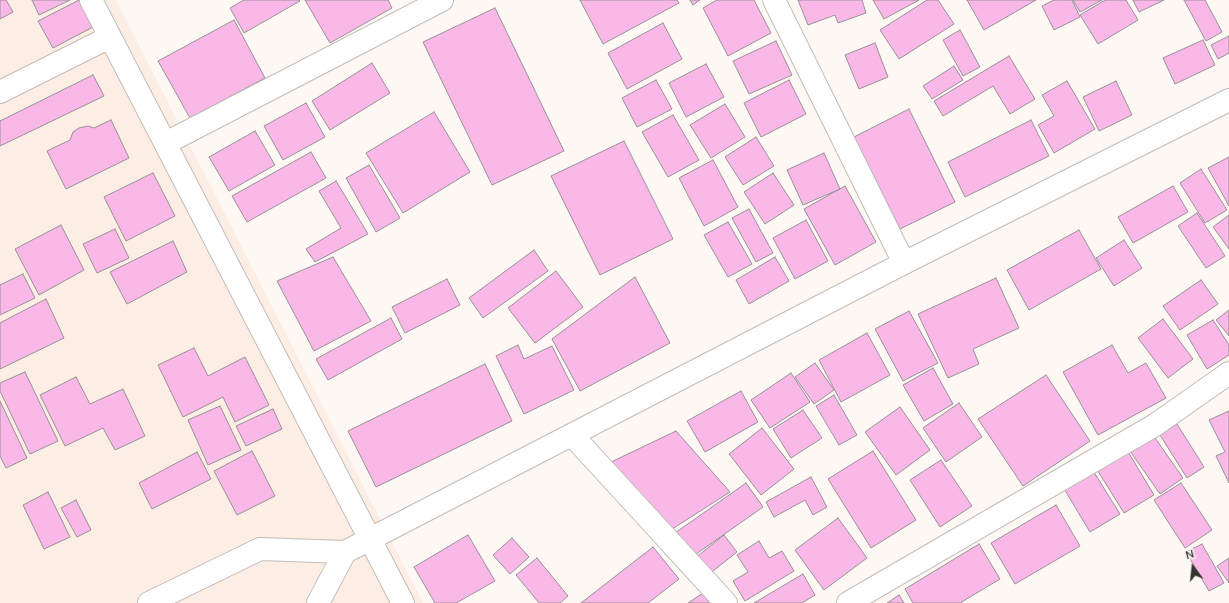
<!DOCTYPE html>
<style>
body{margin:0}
#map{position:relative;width:1229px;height:603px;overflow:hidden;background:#fef8f5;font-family:"Nunito Sans",sans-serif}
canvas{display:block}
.north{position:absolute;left:1173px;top:547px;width:40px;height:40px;-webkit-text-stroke:3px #fef8f5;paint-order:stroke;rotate:345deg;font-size:11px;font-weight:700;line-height:16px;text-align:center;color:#353230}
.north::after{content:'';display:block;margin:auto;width:14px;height:18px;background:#353230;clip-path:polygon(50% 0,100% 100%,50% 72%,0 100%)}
</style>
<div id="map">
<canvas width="1229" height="603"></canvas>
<div class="north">N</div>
</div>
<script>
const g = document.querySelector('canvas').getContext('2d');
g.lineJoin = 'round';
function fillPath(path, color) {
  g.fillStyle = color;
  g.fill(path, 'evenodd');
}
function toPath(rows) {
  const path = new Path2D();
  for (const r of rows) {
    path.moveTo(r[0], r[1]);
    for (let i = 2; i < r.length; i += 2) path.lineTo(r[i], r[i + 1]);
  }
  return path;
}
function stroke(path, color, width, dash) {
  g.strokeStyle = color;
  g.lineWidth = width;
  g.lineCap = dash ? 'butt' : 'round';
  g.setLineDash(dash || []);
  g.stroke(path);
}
fillPath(toPath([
 [0,0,116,0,423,603,0,603]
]), '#fceee5');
const building = toPath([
 [0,0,6,0,13,12,0,19,0,0],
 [32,0,70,0,39,15,32,0],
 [79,0,93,27,53,48,38,21,79,0],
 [244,0,299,0,300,1,244,33,230,8,244,0],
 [305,0,388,0,392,8,330,43,305,0],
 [580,0,677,0,679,3,603,44,580,0],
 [690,0,700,0,693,5,690,0],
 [717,0,754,0,771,33,728,56,703,8,717,0],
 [798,0,862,0,866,13,838,23,835,15,808,25,798,0],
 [873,0,919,0,884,19,873,0],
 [927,0,938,0,954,24,899,59,880,30,927,0],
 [967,0,1036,0,984,30,967,0],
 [1054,0,1072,0,1080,17,1054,30,1042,6,1054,0],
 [1073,0,1102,0,1080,12,1073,0],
 [1105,0,1126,0,1138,20,1098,44,1080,15,1105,0],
 [1133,0,1164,0,1139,12,1133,0],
 [1184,0,1205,0,1222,32,1206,41,1184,0],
 [495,8,564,151,492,185,423,42,495,8],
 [234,20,265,78,190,118,158,61,234,20],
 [663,23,682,59,627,89,608,53,663,23],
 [960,30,980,67,963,76,943,40,960,30],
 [1229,36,1229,53,1218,59,1211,45,1229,36],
 [1203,40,1215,65,1175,84,1163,58,1203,40],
 [776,41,792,75,749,94,733,61,776,41],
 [875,43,888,77,859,89,845,55,875,43],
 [1009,56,1035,99,1010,114,993,86,943,116,934,101,1009,56],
 [372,63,390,93,330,130,312,101,372,63],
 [706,64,724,97,686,117,669,83,706,64],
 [954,66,963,80,932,99,923,86,954,66],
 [93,75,104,96,0,146,0,121,93,75],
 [656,80,672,109,637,127,622,98,656,80],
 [789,80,806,114,761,137,744,103,789,80],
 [1067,81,1095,129,1054,153,1038,125,1054,116,1042,95,1067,81],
 [1116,81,1132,115,1099,131,1083,97,1116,81],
 [306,103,325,137,283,160,264,126,306,103],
 [725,104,745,137,711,158,690,125,725,104],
 [909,109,955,202,900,229,854,137,909,109],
 [434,112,470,172,403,213,366,153,434,112],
 [673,115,699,160,668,177,642,132,673,115],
 [111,120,129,158,66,189,47,151,70,140,73,132,79,128,88,126,94,128,111,120],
 [1031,120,1049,156,965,197,948,162,1031,120],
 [255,131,275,165,229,191,209,157,255,131],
 [756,137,774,166,743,185,725,157,756,137],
 [624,141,673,239,600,275,551,176,624,141],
 [311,152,326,178,247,222,232,196,311,152],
 [824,153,840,189,803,205,787,170,824,153],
 [1229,157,1229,206,1208,168,1229,157],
 [713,160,738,207,704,226,679,178,713,160],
 [369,165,400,218,376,232,346,178,369,165],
 [1201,169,1227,210,1205,223,1180,183,1201,169],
 [153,173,175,216,126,241,104,197,153,173],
 [773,173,794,205,765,224,744,192,773,173],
 [336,181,368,234,315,262,306,249,341,228,319,191,336,181],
 [845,186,876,242,835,265,804,209,845,186],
 [1173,186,1188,212,1133,243,1118,217,1173,186],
 [749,209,773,253,756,262,732,218,749,209],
 [1197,213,1225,256,1206,268,1178,226,1197,213],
 [1229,215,1229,249,1213,227,1229,215],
 [806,220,828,261,795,279,773,238,806,220],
 [728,222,752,264,728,277,704,235,728,222],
 [61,225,84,270,39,295,15,249,61,225],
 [115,229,129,258,97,273,83,244,115,229],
 [1079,230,1101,269,1029,310,1007,270,1079,230],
 [1124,240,1142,268,1114,286,1096,258,1124,240],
 [173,241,187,272,127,304,110,272,173,241],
 [534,250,548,271,483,318,469,298,534,250],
 [333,257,371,321,314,351,277,281,333,257],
 [775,257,789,281,749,304,736,280,775,257],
 [556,271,583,307,535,343,508,308,556,271],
 [23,274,35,298,0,315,0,285,23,274],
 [635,277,670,343,580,391,552,339,635,277],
 [996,278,1019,328,973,349,979,364,948,378,918,314,996,278],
 [447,279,460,305,405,333,392,307,447,279],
 [1201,280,1218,304,1180,330,1163,306,1201,280],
 [46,299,64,338,0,369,0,323,46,299],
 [1229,310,1229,336,1216,320,1229,310],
 [909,311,938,363,903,381,875,329,909,311],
 [391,318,402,339,328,380,316,359,391,318],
 [1163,319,1193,359,1168,378,1138,338,1163,319],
 [1213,320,1229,345,1229,355,1207,369,1187,335,1213,320],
 [867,333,890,375,841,402,819,360,867,333],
 [518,345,524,359,552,346,574,390,524,414,496,356,518,345],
 [1112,345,1128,373,1146,363,1166,398,1098,435,1063,372,1112,345],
 [194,348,208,376,245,357,269,405,235,422,223,397,183,417,158,365,194,348],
 [815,363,834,390,814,404,795,377,815,363],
 [485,364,512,421,376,487,348,431,485,364],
 [933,368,953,404,924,421,903,385,933,368],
 [25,372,58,441,30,454,0,391,0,383,25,372],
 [791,373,810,402,770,428,751,400,791,373],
 [1046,375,1090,441,1023,486,978,419,1046,375],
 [76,377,90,404,123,389,145,436,115,450,103,428,65,446,40,395,76,377],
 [741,391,758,422,705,452,687,421,741,391],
 [834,395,857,435,839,445,816,406,834,395],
 [0,401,27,458,6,468,0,456,0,401],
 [959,403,982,437,946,462,923,428,959,403],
 [220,406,241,450,208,465,188,420,220,406],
 [900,407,930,450,896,475,865,432,900,407],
 [273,409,282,429,246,446,236,426,273,409],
 [803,410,822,438,791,458,773,429,803,410],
 [1229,411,1229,483,1216,456,1225,452,1209,420,1229,411],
 [1177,424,1204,467,1187,478,1160,435,1177,424],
 [762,428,794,469,761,495,729,454,762,428],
 [676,431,730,492,669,531,609,463,676,431],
 [1153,435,1183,478,1160,494,1130,451,1153,435],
 [1127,450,1154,495,1124,513,1096,468,1127,450],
 [252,451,275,496,237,515,214,471,252,451],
 [873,451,916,520,871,548,828,479,873,451],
 [197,452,211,479,152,509,139,483,197,452],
 [941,460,972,506,940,527,910,480,941,460],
 [1092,469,1120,514,1090,532,1063,487,1092,469],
 [811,477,827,507,813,515,805,500,774,517,766,502,811,477],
 [746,483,763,507,692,557,675,533,746,483],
 [1181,483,1212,530,1185,548,1154,500,1181,483],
 [48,492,70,537,44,549,23,505,48,492],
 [76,500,91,530,77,537,61,508,76,500],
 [1056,505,1080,546,1015,584,991,543,1056,505],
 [838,518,867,558,824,590,795,550,838,518],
 [468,535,495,581,456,603,435,603,414,567,468,535],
 [724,535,737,552,708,575,694,559,724,535],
 [512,538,529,557,510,574,493,555,512,538],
 [759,541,769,558,782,551,794,571,745,601,733,581,748,572,737,555,759,541],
 [979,544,1000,579,960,603,913,603,905,589,979,544],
 [1202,544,1224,583,1209,591,1186,552,1202,544],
 [653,547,679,579,648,603,581,603,653,547],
 [537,558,568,596,560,603,539,603,516,575,537,558],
 [1229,558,1229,583,1217,566,1229,558],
 [803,574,815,595,802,603,754,603,803,574],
 [703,593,710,603,688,603,703,593],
 [899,595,904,603,887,603,899,595]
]);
fillPath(building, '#fab8e9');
stroke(building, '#979195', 1);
const minor = toPath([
 [91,0,403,603],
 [774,0,904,263],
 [0,92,110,37],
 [166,143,442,0],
 [572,435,726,603],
 [848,603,1155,425,1229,373]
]);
const tertiary = toPath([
 [149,603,260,549,345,552,904,263,1229,100],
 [318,603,345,552]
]);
stroke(minor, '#c3bcb8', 24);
stroke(tertiary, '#c3bcb8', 24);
stroke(minor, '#fff', 22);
stroke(tertiary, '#fff', 22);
</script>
